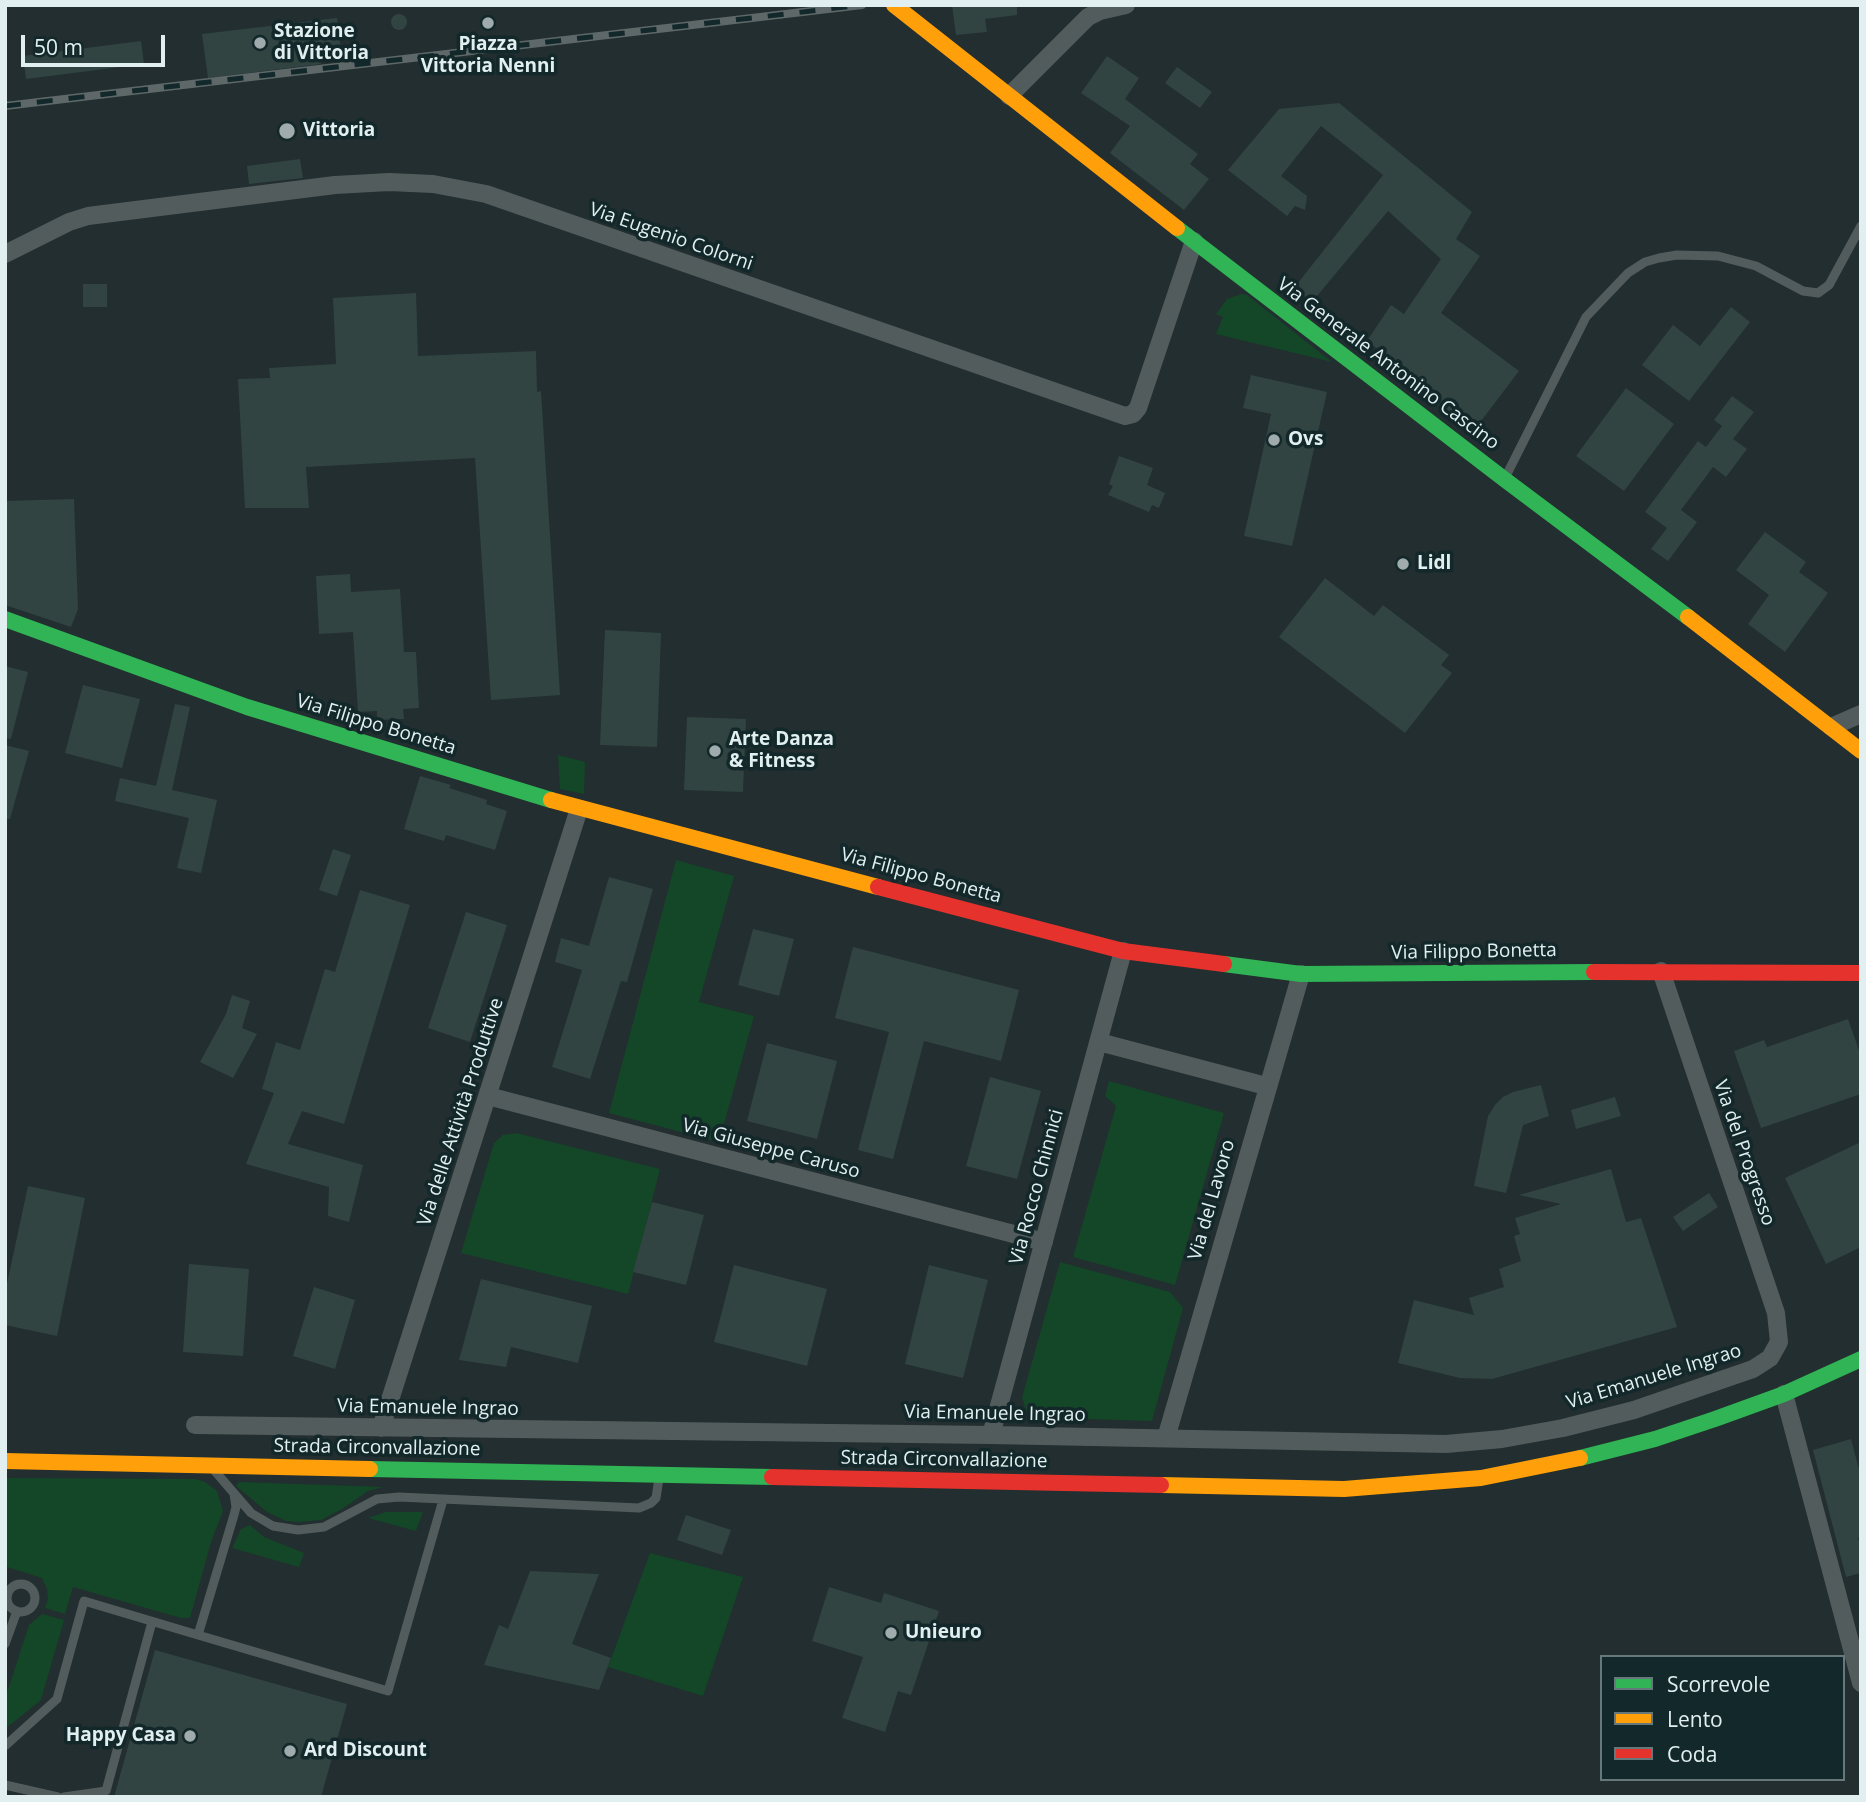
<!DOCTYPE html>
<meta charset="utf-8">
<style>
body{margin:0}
#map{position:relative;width:1866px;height:1802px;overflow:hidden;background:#222e2f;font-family:"Open Sans",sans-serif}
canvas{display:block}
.frame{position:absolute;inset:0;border:7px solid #e2eff0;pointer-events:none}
.legend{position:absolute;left:1600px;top:1655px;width:245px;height:126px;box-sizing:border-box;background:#13282a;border:2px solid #667879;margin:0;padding:9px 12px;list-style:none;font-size:21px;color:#e2eff0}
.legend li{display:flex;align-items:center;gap:14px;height:35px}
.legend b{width:35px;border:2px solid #667879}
.scale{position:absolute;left:21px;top:35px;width:144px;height:32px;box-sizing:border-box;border:4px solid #e2eff0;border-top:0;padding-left:9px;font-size:21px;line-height:24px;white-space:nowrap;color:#e2eff0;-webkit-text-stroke:5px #13282a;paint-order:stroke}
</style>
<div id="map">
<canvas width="1866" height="1802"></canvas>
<div class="frame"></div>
<ul class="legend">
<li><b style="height:9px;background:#30b455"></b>Scorrevole</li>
<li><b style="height:9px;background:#ff9f0a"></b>Lento</li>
<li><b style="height:9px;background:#e5322d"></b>Coda</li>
</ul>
<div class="scale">50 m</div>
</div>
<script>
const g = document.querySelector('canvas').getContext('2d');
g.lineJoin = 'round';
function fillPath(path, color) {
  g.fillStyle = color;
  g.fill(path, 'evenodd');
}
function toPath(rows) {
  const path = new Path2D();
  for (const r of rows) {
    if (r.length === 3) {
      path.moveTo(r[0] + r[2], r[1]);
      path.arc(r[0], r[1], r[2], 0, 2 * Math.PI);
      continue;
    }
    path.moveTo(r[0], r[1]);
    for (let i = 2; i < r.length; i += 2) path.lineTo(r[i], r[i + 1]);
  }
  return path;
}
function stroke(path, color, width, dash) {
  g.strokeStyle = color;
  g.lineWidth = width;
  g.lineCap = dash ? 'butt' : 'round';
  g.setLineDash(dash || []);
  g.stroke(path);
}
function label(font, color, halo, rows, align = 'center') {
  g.font = font + ' "Open Sans",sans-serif';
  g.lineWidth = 7;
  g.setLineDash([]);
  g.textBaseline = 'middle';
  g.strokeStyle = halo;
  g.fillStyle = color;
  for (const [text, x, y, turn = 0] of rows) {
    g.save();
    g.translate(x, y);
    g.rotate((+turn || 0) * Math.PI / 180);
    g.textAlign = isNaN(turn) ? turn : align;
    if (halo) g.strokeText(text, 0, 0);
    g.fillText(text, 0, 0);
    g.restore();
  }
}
fillPath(toPath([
 [1242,294,1247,295,1332,362,1216,334,1223,317,1216,314,1227,299],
 [558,755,585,762,584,794,560,789],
 [676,860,734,876,699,1002,754,1016,719,1142,609,1113],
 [1109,1081,1224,1113,1175,1285,1073,1257,1116,1106,1105,1096],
 [516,1133,660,1169,628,1294,461,1253,494,1143,503,1135],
 [1060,1262,1170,1292,1183,1308,1152,1421,1029,1417,1022,1398],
 [5,1478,195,1479,205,1482,217,1491,223,1511,211,1542,190,1618,181,1618,73,1587,65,1614,45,1608,48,1599,47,1589,42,1578,7,1567,5,1573],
 [239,1482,383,1487,368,1491,342,1509,321,1520,299,1522,286,1521,267,1512,236,1486],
 [386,1512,423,1512,416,1531,368,1518],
 [250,1525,264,1537,304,1553,299,1567,232,1548,241,1529],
 [650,1553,743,1577,703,1696,608,1667],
 [42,1614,64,1620,41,1700,5,1729,5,1699,29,1625]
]), '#144727');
fillPath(toPath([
 [952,5,1017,5,1017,15,985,19,987,32,956,35],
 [399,22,8],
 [337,18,341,50,319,52,321,64,208,78,202,34],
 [141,41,144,64,26,79,23,56],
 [1107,56,1139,78,1125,99,1198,154,1190,164,1209,179,1184,210,1110,153,1130,126,1081,93],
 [1177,67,1212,92,1200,108,1165,83],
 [1339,103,1472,212,1456,239,1480,256,1441,313,1519,371,1472,433,1376,356,1379,350,1367,341,1391,305,1404,314,1441,259,1388,211,1312,302,1294,288,1383,175,1321,126,1281,176,1307,196,1305,210,1295,206,1287,216,1228,170,1279,109],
 [300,159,303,178,249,184,247,166],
 [83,284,107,284,107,307,83,307],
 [416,293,418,356,536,351,537,392,541,391,560,695,491,700,475,458,306,467,309,508,245,508,238,379,270,378,269,368,336,364,333,298],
 [1731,307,1750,322,1689,401,1642,365,1673,325,1700,346],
 [1251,375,1327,392,1292,546,1244,536,1271,414,1243,408],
 [1626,388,1674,424,1624,491,1576,456],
 [1732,396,1754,412,1733,439,1747,449,1726,477,1713,467,1681,510,1697,522,1668,561,1651,549,1667,528,1645,512,1698,441,1706,447,1722,426,1714,420],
 [1119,456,1153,468,1147,485,1165,493,1159,508,1152,505,1149,512,1108,495,1113,486,1109,484],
 [74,499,78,609,71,627,5,605,5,501],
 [1765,532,1806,562,1799,572,1828,593,1785,652,1748,624,1769,595,1736,570],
 [350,574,351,592,400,589,404,652,416,652,419,708,403,709,404,719,377,720,377,711,358,712,353,632,319,634,316,576],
 [1325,578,1374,616,1383,605,1449,655,1441,665,1452,673,1405,733,1279,637],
 [605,630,661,633,657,747,600,745],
 [5,666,28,672,11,739,5,738],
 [83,685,140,699,122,768,65,753],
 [175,704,190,707,172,790,217,800,201,873,177,868,189,818,115,801,120,778,156,786],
 [687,717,746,719,743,792,684,790],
 [5,745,29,751,10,819,5,819],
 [420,776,451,785,449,788,487,800,486,804,507,811,495,850,446,835,444,841,404,829],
 [333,849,351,855,337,896,319,890],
 [609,877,653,889,627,982,621,981,590,1079,552,1067,582,970,555,962,561,938,589,946],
 [360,890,410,905,344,1124,302,1111,288,1144,363,1165,349,1222,328,1216,329,1187,246,1164,274,1093,262,1089,276,1042,300,1050,325,969,335,972],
 [466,912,507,925,470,1042,428,1028],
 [753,929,794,939,779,996,738,985],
 [853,947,1019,990,1001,1061,924,1041,893,1159,858,1150,889,1032,835,1018],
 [232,995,250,1001,242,1028,257,1034,233,1078,200,1062,226,1014],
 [1848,1019,1861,1056,1861,1094,1761,1128,1734,1051,1764,1040,1767,1047],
 [767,1043,837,1061,817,1139,747,1121],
 [990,1077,1041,1091,1017,1179,966,1166],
 [1541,1085,1549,1116,1523,1125,1506,1193,1474,1186,1488,1116,1495,1105,1503,1097,1513,1092],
 [1615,1097,1621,1116,1576,1129,1571,1110],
 [1861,1142,1861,1247,1826,1264,1785,1178],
 [1611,1169,1626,1222,1641,1218,1677,1327,1492,1379,1460,1378,1398,1363,1414,1300,1474,1315,1469,1298,1504,1287,1499,1269,1521,1261,1514,1236,1520,1234,1515,1218,1561,1204,1519,1195],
 [28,1186,85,1198,57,1336,5,1325,5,1293],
 [1709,1193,1718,1207,1683,1231,1673,1217],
 [652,1202,704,1215,686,1285,633,1272],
 [189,1264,249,1269,243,1356,183,1352],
 [734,1265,827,1289,807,1366,714,1342],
 [929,1265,988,1280,963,1378,905,1364],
 [481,1279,592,1306,578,1363,511,1347,506,1367,459,1360],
 [314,1287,355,1300,335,1369,293,1356],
 [1851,1439,1861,1477,1861,1536,1858,1538,1861,1550,1861,1573,1846,1577,1813,1450],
 [686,1515,731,1530,722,1555,677,1540],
 [530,1571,599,1574,572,1644,611,1658,599,1690,484,1665,499,1625,508,1629],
 [829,1587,881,1603,884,1593,939,1611,911,1695,898,1691,885,1732,842,1718,863,1657,812,1641],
 [155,1650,347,1704,321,1797,114,1797]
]), '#314442');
stroke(toPath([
 [1505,478,1586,317,1628,273,1645,262,1659,258,1677,255,1718,256,1756,266,1803,291,1818,293,1829,285,1861,226],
 [214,1470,251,1513,273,1526,298,1530,324,1527,377,1499,399,1497,639,1508,651,1503,656,1498,659,1478],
 [234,1494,236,1507,234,1515,198,1635,388,1691,443,1500],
 [21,1598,14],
 [5,1644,17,1611],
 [5,1746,57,1699,84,1601,198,1635],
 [5,1785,58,1797],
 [64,1797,106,1791,152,1622]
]), '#535c5d', 9);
stroke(toPath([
 [1009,96,1088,17,1100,11,1126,5],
 [5,254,69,222,88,216,335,185,389,182,433,184,486,194,1125,416,1133,414,1138,408,1194,241],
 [1831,727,1861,714],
 [1099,1042,1266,1086],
 [488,1096,1044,1242],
 [1784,1394,1861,1683],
 [195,1425,991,1435,1446,1444,1502,1439,1563,1428,1634,1410,1753,1369,1770,1358,1779,1342,1776,1313,1661,971],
 [381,1428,579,809],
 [991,1435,1123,951],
 [1166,1438,1301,974]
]), '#535c5d', 18);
stroke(toPath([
 [1177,228,1504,479,1688,617],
 [5,619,247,707,551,800],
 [1224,964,1301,974,1594,972],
 [1580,1458,1655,1439,1715,1419,1784,1394,1861,1359],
 [370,1469,772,1477]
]), '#30b455', 16);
stroke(toPath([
 [894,5,1177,228],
 [1688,617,1861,751],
 [551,800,878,887],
 [5,1461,370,1469],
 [1161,1485,1344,1489,1481,1478,1580,1458]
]), '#ff9f0a', 16);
stroke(toPath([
 [878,887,1123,951,1224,964],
 [1594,972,1861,973],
 [772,1477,1161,1485]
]), '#e5322d', 16);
const rail = toPath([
 [5,106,862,5]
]);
stroke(rail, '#5f6869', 8);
stroke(rail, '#13282a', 5, [16]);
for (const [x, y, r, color] of [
 [488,23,7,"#9fabac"],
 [260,43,7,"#9fabac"],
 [287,131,9,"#9fabac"],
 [1274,440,7,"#9fabac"],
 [1403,564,7,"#9fabac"],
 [715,751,7,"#9fabac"],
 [891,1633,7,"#9fabac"],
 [190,1736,7,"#9fabac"],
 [290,1751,7,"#9fabac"]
]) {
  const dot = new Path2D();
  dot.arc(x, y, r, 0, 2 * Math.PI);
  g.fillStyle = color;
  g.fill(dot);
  stroke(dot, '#13282a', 2.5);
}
label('bold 19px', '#e2eff0', '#13282a', [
 ["Stazione",274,32],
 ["di Vittoria",274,54],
 ["Piazza",488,45,"center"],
 ["Vittoria Nenni",488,67,"center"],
 ["Vittoria",303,131],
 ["Ovs",1288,440],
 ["Lidl",1417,564],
 ["Arte Danza",729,740],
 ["& Fitness",729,762],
 ["Unieuro",905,1633],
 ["Happy Casa",176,1736,"right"],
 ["Ard Discount",304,1751]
], 'left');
label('19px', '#e2eff0', '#13282a', [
 ["Via Eugenio Colorni",671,237,19],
 ["Via Generale Antonino Cascino",1388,364,37],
 ["Via Filippo Bonetta",376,725,17],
 ["Via Filippo Bonetta",921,876,15],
 ["Via Filippo Bonetta",1474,952,-1],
 ["Via delle Attività Produttive",461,1112,-72],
 ["Via Giuseppe Caruso",771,1149,15],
 ["Via del Progresso",1744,1153,71],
 ["Via Rocco Chinnici",1037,1187,-75],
 ["Via del Lavoro",1212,1200,-74],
 ["Via Emanuele Ingrao",1654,1377,-17],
 ["Via Emanuele Ingrao",428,1408,1],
 ["Via Emanuele Ingrao",995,1414,1],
 ["Strada Circonvallazione",377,1448,1],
 ["Strada Circonvallazione",944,1460,1]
]);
</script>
